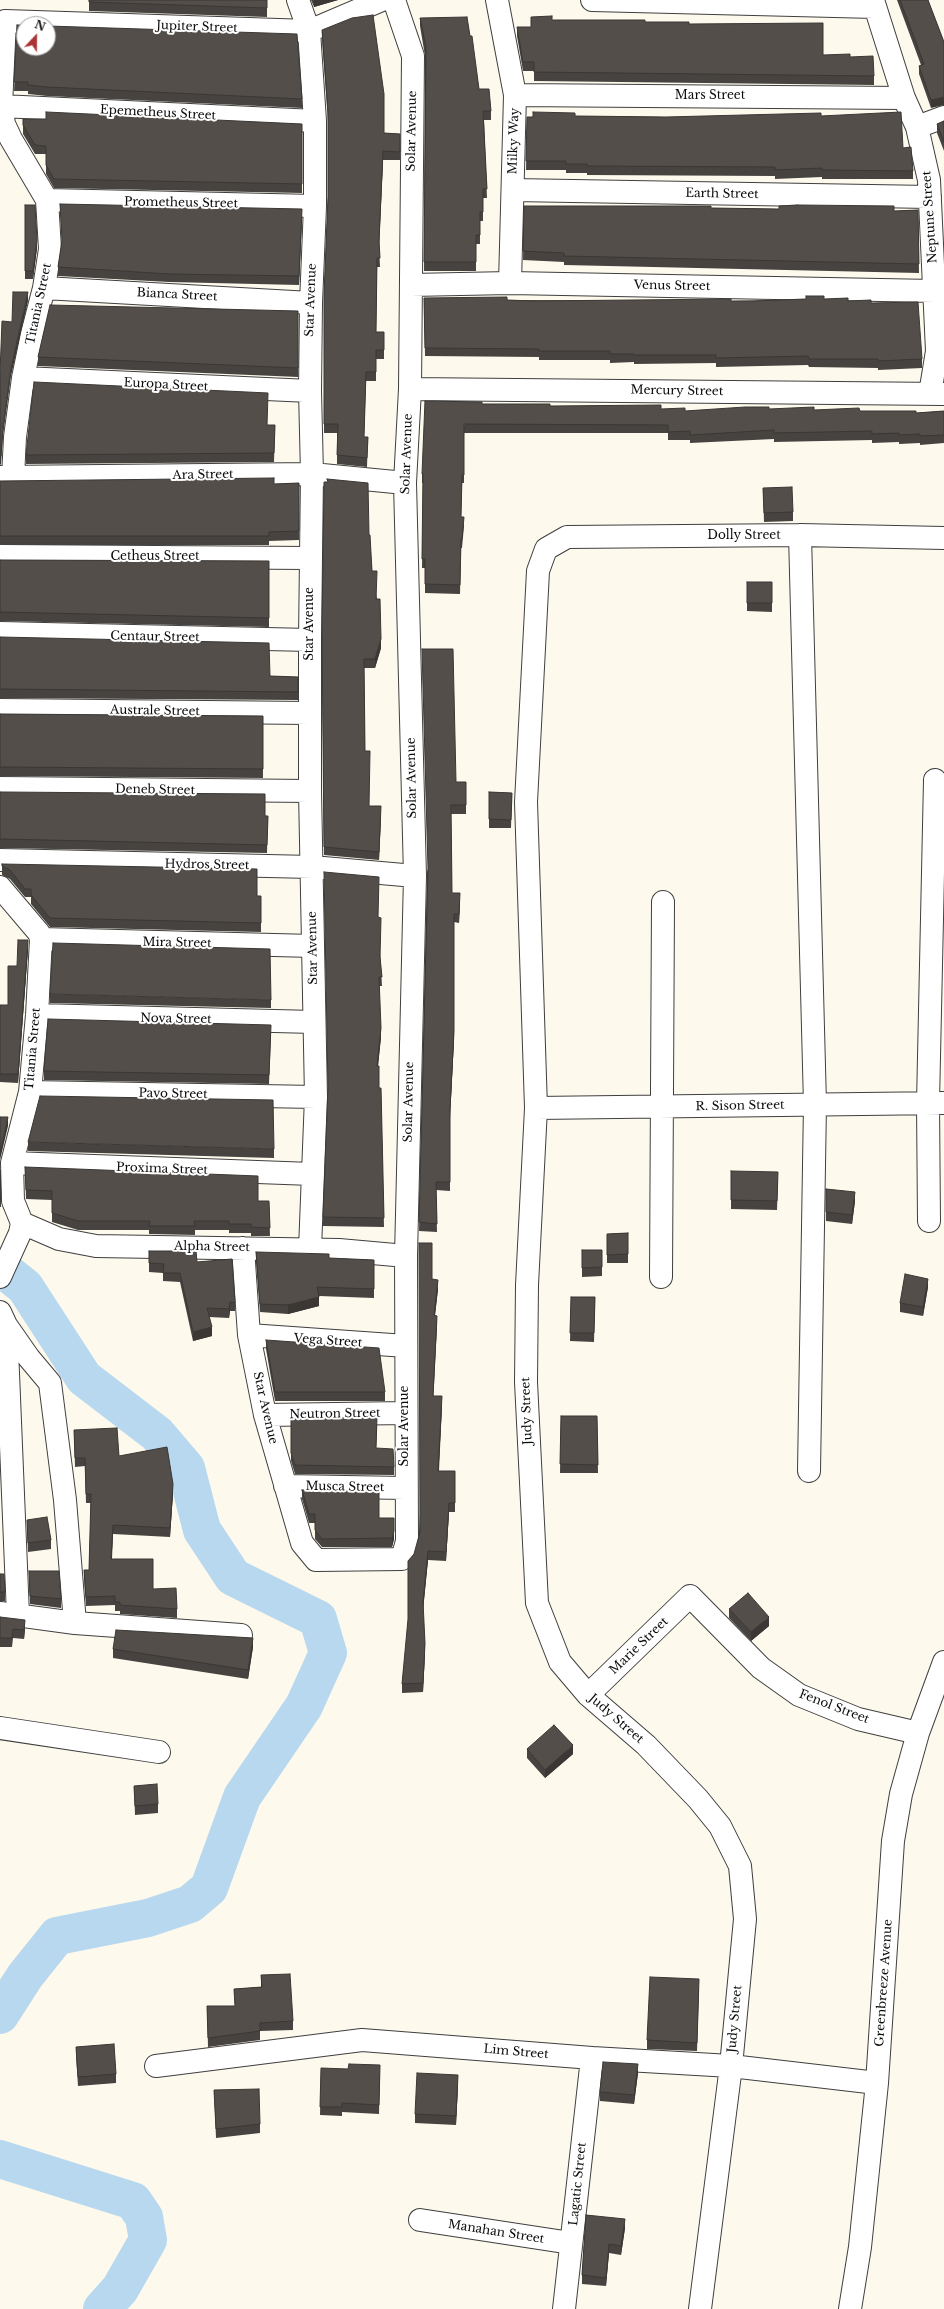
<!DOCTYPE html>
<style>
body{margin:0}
#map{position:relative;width:944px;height:2309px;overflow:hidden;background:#fdfaed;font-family:"Libre Baskerville",serif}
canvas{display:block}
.north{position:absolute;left:16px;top:16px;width:40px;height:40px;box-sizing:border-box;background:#fff;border:1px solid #9e9e9e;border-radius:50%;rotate:22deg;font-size:11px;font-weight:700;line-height:16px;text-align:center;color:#0c0c0c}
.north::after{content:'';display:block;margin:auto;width:14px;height:18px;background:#ac3436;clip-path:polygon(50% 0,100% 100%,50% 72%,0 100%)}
</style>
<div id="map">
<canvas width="944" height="2309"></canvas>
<div class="north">N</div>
</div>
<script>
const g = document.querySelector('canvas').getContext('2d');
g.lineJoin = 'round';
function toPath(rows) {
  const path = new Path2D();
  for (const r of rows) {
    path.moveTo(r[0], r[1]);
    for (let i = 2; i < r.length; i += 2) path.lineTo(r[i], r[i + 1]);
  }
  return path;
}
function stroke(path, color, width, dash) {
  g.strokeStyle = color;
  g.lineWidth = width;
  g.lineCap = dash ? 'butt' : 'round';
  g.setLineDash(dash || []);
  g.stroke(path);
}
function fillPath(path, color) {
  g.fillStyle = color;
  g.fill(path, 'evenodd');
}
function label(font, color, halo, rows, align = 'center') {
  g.font = font + ' "Libre Baskerville",serif';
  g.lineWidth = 4;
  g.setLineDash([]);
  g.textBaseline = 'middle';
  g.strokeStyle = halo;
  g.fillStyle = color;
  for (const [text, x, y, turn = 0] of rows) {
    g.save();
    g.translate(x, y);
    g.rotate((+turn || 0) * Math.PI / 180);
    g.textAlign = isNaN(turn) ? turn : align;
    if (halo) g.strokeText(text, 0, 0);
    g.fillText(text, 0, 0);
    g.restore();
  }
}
stroke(toPath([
 [0,1267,25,1287,84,1378,157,1434,186,1468,202,1530,233,1577,318,1619,328,1653,304,1706,242,1797,209,1888,190,1904,148,1918,57,1936,25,1976,0,2015],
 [0,2159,133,2201,144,2217,148,2240,120,2289,102,2309]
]), '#b8d8ef', 38);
const minor = toPath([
 [298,0,309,31,315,121,315,206,311,303,310,391,312,474,310,640,310,791,316,1097,310,1249],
 [497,0,515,95,510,283],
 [592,0,875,7],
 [873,0,904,98,917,127,929,180,937,351,930,394],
 [515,95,904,98],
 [1,106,315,121],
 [917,127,944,117],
 [513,190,930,197],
 [47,200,315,206],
 [411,285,510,283,934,291],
 [44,288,311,303],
 [23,378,310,391],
 [410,389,944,394],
 [0,477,312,474,405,483],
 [13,477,15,437,23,378,32,334,44,288,50,249,47,200,11,139,4,124,1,106,5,21,309,31,382,0],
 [800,535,815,1104,809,1471],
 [0,556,310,558],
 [0,633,310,640],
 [0,710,310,713],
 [0,788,310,791],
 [0,860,312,867,415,876],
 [0,887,39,933,41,939,37,1015,30,1092,12,1163,13,1201,22,1223],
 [41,939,313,946],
 [37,1015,314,1022],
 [30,1092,316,1097],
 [536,1108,944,1103],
 [12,1163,312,1174],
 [929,1221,928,1103,935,780],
 [22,1223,59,1239,96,1246,339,1250,406,1256],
 [243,1248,249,1335,265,1415,302,1543,316,1560,402,1559,407,1541,406,1256,415,876,405,483,410,389,413,56,394,0],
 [0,1277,20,1233,22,1223],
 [661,1277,663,902],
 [0,1312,6,1325,29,1358,50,1383,65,1500,75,1623],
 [6,1325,18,1615],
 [249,1335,406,1346],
 [265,1415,405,1413],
 [285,1486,405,1488],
 [0,1613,75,1623,241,1635],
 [588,1695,690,1596,761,1668,799,1695,858,1719,918,1733],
 [0,1728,159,1752],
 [156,2066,362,2040,592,2058,731,2066,877,2083],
 [420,2220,571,2243],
 [564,2309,592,2058],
 [700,2309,731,2066,745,1919,740,1866,720,1826,698,1799,646,1745,588,1695,560,1662,537,1603,526,1382,527,1285,536,1108,526,802,538,571,546,549,567,537,800,535,944,538],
 [850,2309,860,2247,877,2083,893,1841,901,1794,918,1733,944,1662]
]);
stroke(minor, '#3f3f3f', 24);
stroke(minor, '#fff', 22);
fillPath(toPath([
 [89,0,267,0,267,17,89,11],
 [311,0,338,0,314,7],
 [897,0,928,0,944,42,931,108,919,74,919,66,921,65],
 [420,18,470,36,479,89,491,111,491,120,484,120,487,198,483,198,483,221,480,221,480,244,476,244,476,271,424,271,425,56,420,26],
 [552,20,645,22,689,24,823,55,850,57,874,76,874,85,534,81,534,71,523,71,517,36,517,27,531,27],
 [17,25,302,99,302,108,47,96,28,94,28,91,14,91],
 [322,30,384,133,400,134,400,160,383,160,379,244,380,267,377,267,376,332,384,332,384,359,376,359,376,381,366,381,364,437,368,437,367,467,337,464,337,433,324,433,324,295,328,197,328,121,322,39],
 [575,116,666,117,821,116,903,148,913,171,913,179,822,179,822,177,775,179,775,176,587,175,587,173,566,173,566,170,526,170,527,117],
 [23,119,302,124,302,193,54,188,46,174,46,154,35,154,23,134],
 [944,121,944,151,937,133,937,124],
 [60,204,302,218,299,285,169,282,58,276,58,267,62,242],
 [25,205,37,248,33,279,25,279],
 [524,206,711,208,894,211,918,210,919,273,564,265,564,262,523,260],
 [424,298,507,300,731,301,824,299,871,303,922,359,922,368,878,370,878,368,809,367,808,365,716,367,716,363,634,364,634,362,610,363,610,360,539,360,539,357,425,356],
 [298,311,298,377,38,366,38,357],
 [482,404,661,409,685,411,769,409,916,413,944,411,944,443,920,445,920,443,899,444,899,442,872,443,872,440,774,442,774,439,690,443,690,440,668,440,668,433,464,433,464,483,462,483,461,517,464,526,462,548,461,548,460,594,425,593,425,568,422,568,423,483,422,483,422,474],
 [268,425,275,425,274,462,26,464,26,455],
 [0,481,274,484,299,483,299,540,269,541,269,545,0,545],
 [763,488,793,512,793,521,764,522],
 [369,535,372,571,377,599,381,648,375,668,364,668,365,751,369,806,381,815,379,860,324,855,322,631],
 [0,560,269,561,269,627,0,621],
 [747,582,772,582,772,612,747,611],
 [0,637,270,676,298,677,298,700,0,698],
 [0,714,263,716,263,778,0,776],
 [456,782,466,782,466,814,451,814,452,893,460,902,459,923,454,922,454,1039,450,1117,450,1191,436,1190,437,1232,419,1231,427,872],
 [0,792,268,816,267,853,0,848],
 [489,792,512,793,511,828,489,828],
 [2,864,257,896,261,896,261,932,50,927,31,904,31,897,25,897,10,879,2,875],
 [378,917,382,986,379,986,381,1037,378,1066,379,1088,381,1088,384,1227,323,1226,323,1217],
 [28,949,18,1083,0,1082,0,1005,8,1005,17,966],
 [50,994,271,1000,271,1008,50,1003],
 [271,1033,269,1084,44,1080,44,1071],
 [28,1142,274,1149,274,1158,28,1151],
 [25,1167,258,1201,269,1201,270,1236,251,1236,251,1233,229,1233,229,1230,195,1230,195,1235,149,1234,149,1230,78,1230,52,1222,52,1200,26,1199],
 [0,1170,1,1199,1,1207,0,1207],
 [731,1171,778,1181,777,1210,731,1209],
 [826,1189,855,1201,852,1224,826,1221],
 [628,1233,628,1263,607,1263,607,1234],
 [582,1250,602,1250,602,1276,582,1277],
 [149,1251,197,1262,235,1303,235,1311,230,1311,229,1318,209,1317,212,1336,193,1341,180,1282,163,1281,163,1273,149,1272],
 [256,1252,329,1258,374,1260,374,1298,319,1296,319,1306,288,1314,260,1312,256,1261],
 [432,1279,438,1289,435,1315,437,1324,433,1396,442,1405,439,1471,455,1471,455,1512,449,1512,446,1561,428,1560,423,1609,425,1652,423,1692,402,1693,402,1684,419,1532],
 [928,1287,923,1316,900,1312,900,1303],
 [571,1297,595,1297,594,1342,570,1341],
 [266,1340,385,1392,385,1401,275,1401,266,1349],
 [561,1416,597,1416,598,1473,560,1473],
 [291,1418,377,1426,376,1448,394,1467,394,1475,295,1474,291,1461],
 [74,1430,119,1456,173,1493,170,1537,113,1534,112,1559,153,1589,177,1609,177,1618,120,1614,120,1611,115,1611,115,1605,86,1606,84,1579,84,1570,89,1570,91,1503,86,1503,85,1466,75,1467],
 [302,1490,379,1518,394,1539,392,1547,322,1547,315,1539,315,1523,309,1523,302,1499],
 [27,1520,51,1540,51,1549,28,1552],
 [29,1571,61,1599,61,1608,30,1604],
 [0,1574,5,1592,5,1601,0,1601],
 [729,1609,769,1626,751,1641,729,1618],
 [0,1617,25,1629,24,1639,13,1638,12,1647,0,1647],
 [253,1647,248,1679,113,1658,113,1649],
 [527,1749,573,1754,545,1778,527,1758],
 [134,1786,158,1804,158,1813,135,1815],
 [261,1975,293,2021,293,2030,260,2031,260,2040,208,2047,207,2006,235,2006,234,1989,261,1987],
 [699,1988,697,2051,647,2049,647,2040],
 [76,2047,116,2074,116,2083,78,2086,76,2055],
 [321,2068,380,2074,379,2114,342,2112,342,2116,320,2115],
 [638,2073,634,2104,600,2101,600,2092],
 [458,2084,456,2125,415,2123,415,2114],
 [214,2090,260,2124,260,2133,216,2138],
 [586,2215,625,2228,621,2255,609,2253,606,2286,582,2284,582,2275]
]), '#474340');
fillPath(toPath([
 [314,0,338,0,314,7],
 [944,97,944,105,931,108,931,100],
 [383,151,383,160,379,249,379,241],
 [302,209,302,218,299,285,299,276],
 [37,240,37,248,33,279,33,271],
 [28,292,28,301,11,376,3,435,1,464,0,465,0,456,3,427,11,368],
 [381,639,381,648,375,668,375,659],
 [381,806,381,815,379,860,379,852],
 [460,893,460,902,459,923,459,914],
 [454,914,454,1039,450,1118],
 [28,940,28,949,18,1083,18,1074],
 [381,1028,381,1037,377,1075,377,1066],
 [8,1117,8,1126,0,1160,0,1152],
 [855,1192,855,1201,852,1224,852,1215],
 [928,1279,928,1287,923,1316,923,1307],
 [438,1280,438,1289,434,1324,434,1315],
 [319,1297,319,1306,288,1314,288,1305],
 [230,1302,230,1311,229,1318,229,1309],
 [437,1316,437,1324,433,1405,433,1396],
 [212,1327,212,1336,193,1341,193,1332],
 [442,1396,442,1405,438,1480,438,1471],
 [173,1484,173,1493,170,1537,170,1528],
 [449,1503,449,1512,446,1561,446,1552],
 [113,1525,113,1534,111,1567,111,1559],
 [394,1531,394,1539,392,1547,392,1538],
 [428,1551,428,1560,423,1611,423,1602],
 [769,1617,769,1626,751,1641,751,1632],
 [25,1620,25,1629,24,1639,24,1630],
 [253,1638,253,1647,248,1679,248,1670],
 [425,1643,425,1652,423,1692,423,1683],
 [573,1745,573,1754,545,1778,545,1770],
 [638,2064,638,2073,634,2104,634,2095],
 [458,2075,458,2084,456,2125,456,2116],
 [625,2219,625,2228,621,2255,621,2246],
 [609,2244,609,2253,606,2286,606,2278]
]), '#3a3734');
const building = toPath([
 [89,0,267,0,267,8,89,2,89,0],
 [900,0,928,0,944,42,944,97,931,100,919,66,924,64,900,0],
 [373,15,384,94,384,133,400,134,400,152,383,151,379,241,380,258,377,258,376,332,384,332,384,350,376,350,376,372,366,372,364,437,368,437,367,458,337,455,338,424,324,424,324,295,328,197,328,112,322,30,352,18,373,15],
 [552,16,552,20,645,20,645,22,689,22,689,24,823,23,823,55,850,54,850,57,873,56,874,76,534,72,534,62,523,62,517,27,531,27,531,17,552,16],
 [467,17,470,36,472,36,479,89,489,89,491,111,483,111,487,189,483,189,483,212,480,212,480,235,476,235,476,262,424,262,426,47,420,18,467,17],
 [17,25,24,25,24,48,48,48,48,26,297,34,302,99,47,87,28,85,28,82,14,82,17,25],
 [46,112,302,124,302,184,54,179,46,165,46,146,35,145,23,125,23,119,46,119,46,112],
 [533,112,575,113,575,116,666,117,821,113,821,116,901,112,903,148,911,147,913,171,822,170,822,168,775,170,775,167,587,166,587,164,566,164,566,161,526,161,527,117,533,117,533,112],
 [944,121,944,142,937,124,944,121],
 [60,204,302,209,299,276,169,274,58,267,62,240,60,204],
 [25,205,35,205,37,240,33,271,25,271,25,205],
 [797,205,894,206,894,211,918,210,919,264,564,256,564,253,523,251,524,206,711,206,711,208,779,209,779,206,797,205],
 [13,292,28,292,11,368,3,427,1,456,0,456,0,373,2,321,12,322,13,292],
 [806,296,824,296,824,299,848,298,848,301,871,300,871,303,918,302,922,359,878,361,878,359,809,359,808,356,716,358,716,355,634,355,634,354,610,354,610,351,539,351,539,349,425,348,424,298,507,297,507,300,534,301,731,299,731,301,753,301,806,299,806,296],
 [50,305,298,311,298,368,38,357,50,305],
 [34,382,268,393,267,425,275,425,274,453,26,455,34,382],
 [425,401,482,402,482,404,550,404,550,406,661,405,661,409,685,408,685,411,745,407,769,407,769,409,814,407,814,410,859,408,860,411,916,411,916,413,944,411,944,435,920,436,920,434,899,435,899,433,872,434,872,431,774,433,774,430,690,435,690,431,668,432,668,425,464,424,464,475,462,475,461,517,464,517,462,539,461,539,460,585,425,584,425,559,422,559,423,474,422,474,425,401],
 [274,478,274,484,299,483,299,531,269,532,269,536,0,536,0,481,274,478],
 [327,479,368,483,369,535,370,535,372,571,377,571,376,599,380,599,381,639,375,659,364,659,365,751,370,751,369,806,381,806,379,852,324,847,322,631,324,482,328,482,327,479],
 [792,487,793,512,764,513,763,488,792,487],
 [0,560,269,561,269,618,0,612,0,560],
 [747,582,772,582,772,603,747,603,747,582],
 [0,637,269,643,270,676,298,677,298,692,0,689,0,637],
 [422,649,453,649,456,782,466,782,466,805,451,805,452,893,460,893,459,914,454,914,454,1031,450,1109,450,1182,436,1182,437,1224,419,1222,428,868,422,649],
 [0,714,263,716,263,769,0,767,0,714],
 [0,792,265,794,265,816,268,816,267,845,0,839,0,792],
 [489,792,512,793,511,820,489,819,489,792],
 [2,864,257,869,257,896,261,896,261,923,50,918,31,895,31,889,25,889,10,870,2,866,2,864],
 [324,872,379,877,378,917,381,918,380,957,382,977,379,977,381,1028,377,1066,379,1066,379,1088,381,1088,384,1218,323,1217,328,1088,324,872],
 [18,940,28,940,18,1074,0,1074,0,1005,8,1005,8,966,17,966,18,940],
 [53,943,270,949,271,1000,50,994,53,943],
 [48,1019,271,1025,269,1075,44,1071,48,1019],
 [40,1096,273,1100,274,1149,28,1142,40,1096],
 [0,1117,8,1117,0,1152,0,1117],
 [25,1167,258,1176,258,1201,269,1201,270,1228,251,1227,251,1224,229,1224,229,1221,194,1221,195,1226,149,1226,150,1221,78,1221,52,1213,52,1191,26,1190,25,1167],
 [0,1170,1,1199,0,1199,0,1170],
 [731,1171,778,1172,777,1201,731,1200,731,1171],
 [826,1189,855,1192,852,1215,826,1212,826,1189],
 [628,1233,628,1254,607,1255,607,1234,628,1233],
 [419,1243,432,1243,432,1279,438,1280,434,1315,437,1316,433,1396,442,1396,438,1471,455,1471,455,1503,449,1503,446,1552,428,1551,423,1602,425,1643,423,1683,402,1684,408,1619,408,1561,414,1554,420,1532,419,1243],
 [582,1250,602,1250,602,1267,582,1268,582,1250],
 [149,1251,196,1251,197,1262,232,1259,235,1303,230,1302,229,1309,207,1308,212,1327,193,1332,180,1273,163,1273,164,1264,149,1263,149,1251],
 [256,1252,329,1254,329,1258,374,1260,374,1289,317,1287,319,1297,288,1305,260,1304,256,1252],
 [905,1274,928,1279,923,1307,900,1303,905,1274],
 [571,1297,595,1297,594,1333,570,1333,571,1297],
 [266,1340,379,1348,385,1392,275,1392,266,1340],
 [561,1416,597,1416,598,1465,560,1464,561,1416],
 [377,1417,376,1448,393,1449,394,1467,295,1465,291,1453,291,1418,377,1417],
 [117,1428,119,1456,167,1447,173,1484,170,1528,113,1525,111,1559,153,1559,153,1589,176,1588,177,1609,120,1605,120,1602,115,1602,115,1596,86,1597,84,1570,89,1570,91,1494,86,1494,85,1458,75,1458,74,1430,117,1428],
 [302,1490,379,1491,379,1518,394,1518,394,1531,392,1538,322,1539,315,1530,315,1514,309,1514,302,1490],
 [47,1517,51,1540,28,1543,27,1520,47,1517],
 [29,1571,59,1571,61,1599,30,1596,29,1571],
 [0,1574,4,1574,5,1592,0,1592,0,1574],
 [748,1593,769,1617,751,1632,729,1609,748,1593],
 [0,1617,25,1620,24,1630,13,1629,12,1638,0,1638,0,1617],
 [116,1630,253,1638,248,1670,113,1649,116,1630],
 [554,1725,573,1745,545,1770,527,1749,554,1725],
 [157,1784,158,1804,135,1806,134,1786,157,1784],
 [290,1974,293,2021,260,2023,260,2031,208,2038,207,2006,235,2006,234,1989,262,1987,261,1975,290,1974],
 [650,1977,699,1979,697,2043,647,2040,650,1977],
 [114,2044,116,2074,78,2077,76,2047,114,2044],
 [603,2062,638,2064,634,2095,600,2092,603,2062],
 [349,2064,380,2065,379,2105,342,2103,342,2107,320,2107,321,2068,348,2069,349,2064],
 [417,2073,458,2075,456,2116,415,2114,417,2073],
 [259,2089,260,2124,216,2129,214,2090,259,2089],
 [586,2215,625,2219,621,2246,609,2244,606,2278,582,2275,586,2215]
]);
fillPath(building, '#534e4a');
stroke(building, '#3a3734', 1);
label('12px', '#0c0c0c', '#fff', [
 ["Jupiter Street",197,27,2],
 ["Mars Street",710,96],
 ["Epemetheus Street",158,113,3],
 ["Solar Avenue",412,131,-89],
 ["Milky Way",514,141,-88],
 ["Earth Street",722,194,1],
 ["Prometheus Street",181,203,1],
 ["Neptune Street",930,217,-94],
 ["Venus Street",672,286,1],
 ["Bianca Street",177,295,3],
 ["Star Avenue",311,300,-88],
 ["Titania Street",39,304,-78],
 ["Europa Street",166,385,3],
 ["Mercury Street",677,391,1],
 ["Solar Avenue",407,454,-88],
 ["Ara Street",203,475,-1],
 ["Dolly Street",744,536],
 ["Cetheus Street",155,557],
 ["Star Avenue",310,624,-90],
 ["Centaur Street",155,637,1],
 ["Australe Street",155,711,1],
 ["Solar Avenue",412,778,-91],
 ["Deneb Street",155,790,1],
 ["Hydros Street",207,865,1],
 ["Mira Street",177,943,1],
 ["Star Avenue",313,948,-91],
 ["Nova Street",176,1019,1],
 ["Titania Street",33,1049,-85],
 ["Pavo Street",173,1094,1],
 ["Solar Avenue",409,1102,-89],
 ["R. Sison Street",740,1106,-1],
 ["Proxima Street",162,1169,2],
 ["Alpha Street",212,1247,1],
 ["Vega Street",328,1341,4],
 ["Star Avenue",265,1408,77],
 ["Judy Street",527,1411,-92],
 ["Neutron Street",335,1414,-1],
 ["Solar Avenue",405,1426,-90],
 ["Musca Street",345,1487,1],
 ["Marie Street",639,1646,-44],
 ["Fenol Street",834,1707,21],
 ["Judy Street",616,1719,41],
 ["Greenbreeze Avenue",884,1983,-86],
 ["Judy Street",735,2019,-85],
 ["Lim Street",516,2052,5],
 ["Lagatic Street",578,2184,-84],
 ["Manahan Street",496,2232,9]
]);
</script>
